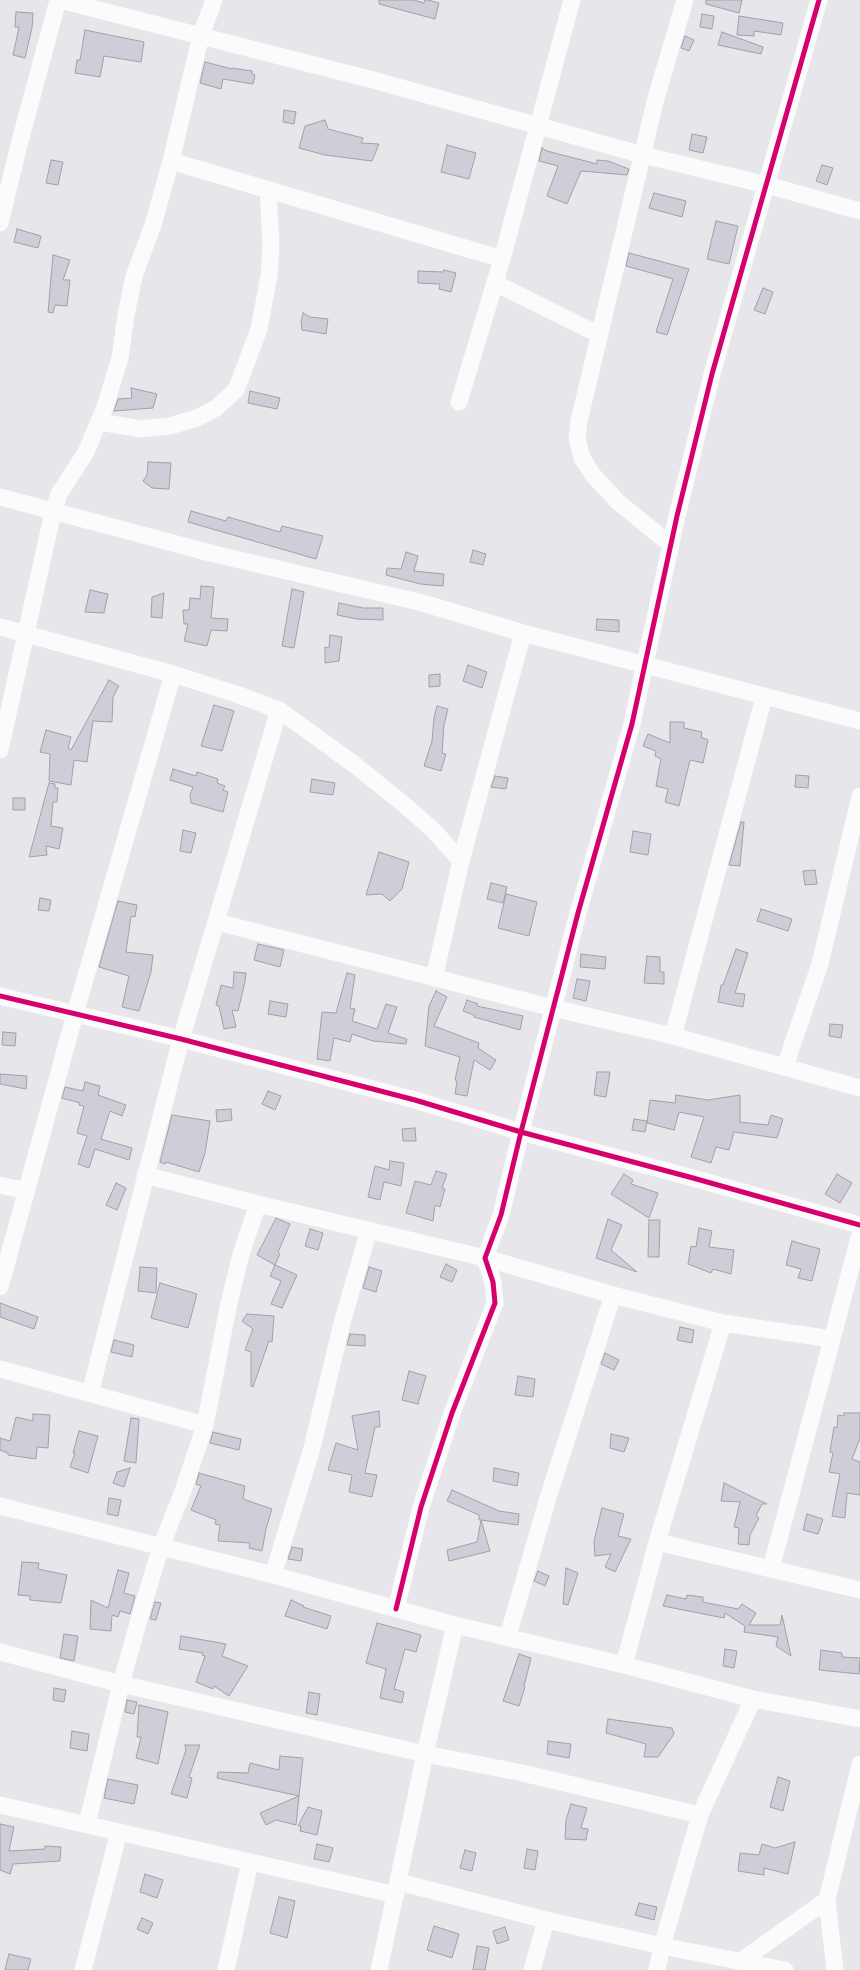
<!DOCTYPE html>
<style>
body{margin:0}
canvas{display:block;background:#e6e6eb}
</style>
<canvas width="860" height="1970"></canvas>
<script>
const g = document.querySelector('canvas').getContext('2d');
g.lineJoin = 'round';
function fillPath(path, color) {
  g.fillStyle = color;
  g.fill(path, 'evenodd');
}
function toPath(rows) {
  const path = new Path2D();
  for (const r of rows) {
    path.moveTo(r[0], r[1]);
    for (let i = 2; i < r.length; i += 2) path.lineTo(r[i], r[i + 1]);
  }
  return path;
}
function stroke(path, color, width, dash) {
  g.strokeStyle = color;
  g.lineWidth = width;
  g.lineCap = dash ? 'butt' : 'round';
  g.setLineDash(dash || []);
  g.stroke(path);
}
const building = toPath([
 [379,0,414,0,424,3,425,0,428,0,439,3,435,19,379,4,379,0],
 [706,0,742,0,739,13,706,4,706,0],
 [16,12,33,13,32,28,25,58,13,55,19,27,15,27,16,12],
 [702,14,714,16,712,29,700,27,702,14],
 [739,16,783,23,781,35,754,31,754,36,737,35,739,16],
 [85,30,144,42,141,62,104,56,100,77,75,73,77,60,80,60,85,30],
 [722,32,763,47,761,54,718,45,722,32],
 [685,36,694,40,689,51,681,48,685,36],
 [205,62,232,69,232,68,252,71,252,74,255,75,253,84,223,79,221,89,200,83,205,62],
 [284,110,296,112,294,124,283,122,284,110],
 [325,120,328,129,363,138,361,143,379,144,372,161,325,155,299,148,305,126,325,120],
 [692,134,707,137,703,153,689,150,692,134],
 [447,145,476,153,469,179,441,172,447,145],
 [542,148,547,151,597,164,597,160,608,161,629,169,627,175,581,171,567,204,547,196,558,166,539,161,542,148],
 [51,160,63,162,58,185,46,183,51,160],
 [822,165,833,168,827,185,816,181,822,165],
 [654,193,686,201,682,217,649,208,654,193],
 [716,221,738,226,729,264,707,259,716,221],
 [17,229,41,236,38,248,14,242,17,229],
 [629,253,689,269,667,335,656,332,673,279,626,266,629,253],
 [53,255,70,260,63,280,70,280,67,306,55,305,53,313,48,312,53,255],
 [444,270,456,273,451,292,439,289,440,284,418,283,418,271,443,272,444,270],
 [763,288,773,292,765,314,754,310,763,288],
 [303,313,310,317,328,319,326,334,302,330,301,322,303,313],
 [131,388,157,394,153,408,114,411,118,399,132,398,131,388],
 [250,391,280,398,277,409,248,403,250,391],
 [148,462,171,463,169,489,152,488,143,481,147,475,148,462],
 [191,511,226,521,228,517,280,532,282,526,323,536,316,559,188,522,191,511],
 [473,550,486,554,483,565,470,562,473,550],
 [406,552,418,556,414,571,444,574,443,586,420,584,386,575,387,568,401,569,406,552],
 [201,586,214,587,211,618,228,619,227,631,211,630,207,646,184,641,188,624,184,624,183,610,189,610,190,598,200,599,201,586],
 [292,589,304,592,294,648,282,646,292,589],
 [90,590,108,594,104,613,85,612,90,590],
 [164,593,162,618,151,617,152,597,164,593],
 [339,603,363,608,383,608,383,620,357,619,337,615,339,603],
 [597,619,619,620,619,632,596,630,597,619],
 [330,635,342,637,339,661,325,663,325,647,329,648,330,635],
 [468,665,487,672,482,688,463,681,468,665],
 [440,674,440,686,429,687,429,675,440,674],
 [109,680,119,686,113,697,112,722,93,721,87,762,74,760,71,785,49,781,50,754,40,752,46,730,71,737,68,748,71,750,109,680],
 [214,705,234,711,222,751,201,746,214,705],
 [437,706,448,709,444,725,442,753,446,754,441,771,424,766,432,741,434,718,437,706],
 [670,722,684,722,684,728,702,732,701,737,708,740,703,763,690,760,679,806,665,802,668,789,656,786,661,759,655,756,656,751,643,746,648,734,670,743,670,722],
 [173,769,196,776,197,772,218,779,217,783,225,786,223,790,228,792,223,812,191,803,190,795,193,787,170,780,173,769],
 [796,775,809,776,808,788,795,787,796,775],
 [495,776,508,778,506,789,491,787,495,776],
 [312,779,335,783,333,795,310,792,312,779],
 [49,783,55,784,55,788,58,788,57,802,53,802,51,826,63,828,59,849,46,846,47,855,29,857,49,783],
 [13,798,25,798,25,810,13,810,13,798],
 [741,822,744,822,740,866,729,865,741,822],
 [183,830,196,833,191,853,180,851,183,830],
 [633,831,651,834,648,855,630,852,633,831],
 [379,852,409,862,402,889,390,901,382,894,366,895,379,852],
 [815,870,817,884,805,885,803,871,815,870],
 [491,883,507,887,503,903,487,899,491,883],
 [506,894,537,902,529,936,498,928,506,894],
 [40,898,51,900,49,911,38,910,40,898],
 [118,901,137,905,135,917,131,916,126,952,153,955,151,972,139,1011,122,1007,129,976,99,967,118,901],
 [761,909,792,919,788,931,757,921,761,909],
 [258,944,284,950,280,967,254,960,258,944],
 [736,949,748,953,735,993,745,994,743,1007,718,1002,721,985,723,985,736,949],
 [581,954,606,957,605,969,580,967,581,954],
 [647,956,660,957,660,972,664,972,664,984,644,983,647,956],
 [234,972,246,973,245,982,238,1011,232,1010,236,1027,224,1029,219,1006,216,1005,221,985,233,988,234,972],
 [347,973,355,975,350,1008,355,1009,352,1021,377,1029,386,1004,397,1007,388,1033,407,1039,406,1044,373,1041,352,1034,350,1042,334,1038,330,1061,317,1059,322,1012,336,1013,347,973],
 [577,979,590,981,586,1001,573,998,577,979],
 [436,991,447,997,434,1026,479,1043,478,1048,496,1060,490,1070,474,1060,467,1096,455,1094,457,1081,455,1080,460,1057,425,1046,429,1006,436,991],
 [467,1000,478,1004,477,1006,523,1016,520,1030,474,1017,474,1015,463,1011,467,1000],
 [270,1001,288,1004,286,1017,268,1014,270,1001],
 [830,1024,843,1025,841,1038,829,1036,830,1024],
 [3,1032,16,1033,15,1046,2,1045,3,1032],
 [597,1072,610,1072,606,1097,594,1095,597,1072],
 [0,1074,27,1076,26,1089,0,1084,0,1074],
 [85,1082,100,1086,98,1095,126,1105,122,1116,110,1111,101,1139,132,1148,129,1160,95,1149,89,1168,78,1164,87,1136,77,1133,84,1106,79,1105,80,1103,62,1098,65,1087,83,1091,85,1082],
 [268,1091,281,1096,275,1110,262,1104,268,1091],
 [676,1095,708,1100,740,1095,740,1122,768,1125,771,1115,783,1119,777,1138,734,1132,729,1150,716,1147,711,1163,691,1157,704,1117,679,1112,674,1130,647,1123,650,1100,675,1103,676,1095],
 [231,1109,232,1120,217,1122,216,1110,231,1109],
 [172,1115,210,1121,205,1153,199,1172,166,1162,165,1164,160,1162,172,1115],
 [634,1119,647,1121,645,1132,632,1130,634,1119],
 [415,1128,416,1141,403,1141,402,1129,415,1128],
 [390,1161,404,1163,401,1186,384,1182,380,1200,368,1197,375,1166,389,1170,390,1161],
 [436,1171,447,1174,442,1188,445,1189,440,1207,435,1205,433,1221,406,1213,415,1181,431,1185,436,1171],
 [624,1174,633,1180,631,1184,658,1193,649,1218,611,1194,624,1174],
 [837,1174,852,1183,840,1203,825,1194,837,1174],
 [116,1183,126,1188,117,1210,106,1205,116,1183],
 [276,1218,290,1224,278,1252,280,1254,275,1265,257,1255,276,1218],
 [608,1219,622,1225,611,1250,637,1272,596,1258,608,1219],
 [649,1220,660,1220,659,1257,648,1257,649,1220],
 [699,1228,712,1231,709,1247,734,1250,731,1274,713,1269,711,1273,688,1264,691,1246,696,1247,699,1228],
 [310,1229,323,1233,318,1250,305,1246,310,1229],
 [792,1241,820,1249,812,1281,798,1278,801,1269,786,1265,792,1241],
 [446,1264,457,1270,452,1282,440,1277,446,1264],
 [275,1265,297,1275,282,1308,271,1304,281,1281,270,1276,275,1265],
 [140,1267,157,1268,156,1293,138,1291,140,1267],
 [369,1267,382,1271,376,1292,363,1288,369,1267],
 [160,1283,197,1294,188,1328,151,1318,160,1283],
 [0,1303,38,1317,34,1329,0,1317,0,1303],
 [247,1314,274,1316,272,1342,269,1341,253,1387,251,1386,251,1352,245,1350,253,1329,242,1321,247,1314],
 [680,1327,694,1330,692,1343,677,1340,680,1327],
 [350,1334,365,1335,365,1346,347,1345,350,1334],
 [114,1340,134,1345,132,1357,111,1352,114,1340],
 [605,1353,619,1360,614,1370,601,1364,605,1353],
 [409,1371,426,1376,418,1404,402,1400,409,1371],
 [518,1376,535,1379,533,1397,515,1395,518,1376],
 [379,1411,380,1427,375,1427,365,1473,377,1475,372,1497,349,1492,352,1475,328,1470,336,1443,358,1450,352,1416,379,1411],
 [844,1413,860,1413,860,1438,852,1459,860,1462,860,1495,847,1493,845,1518,832,1516,840,1474,829,1472,833,1453,830,1452,834,1427,837,1428,838,1415,844,1416,844,1413],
 [33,1414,50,1415,48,1448,37,1447,36,1459,8,1455,8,1453,0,1450,0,1438,10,1441,16,1417,33,1421,33,1414],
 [131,1418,139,1419,136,1463,124,1461,131,1418],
 [79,1431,98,1436,88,1473,70,1467,75,1453,73,1453,79,1431],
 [213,1432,241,1439,239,1450,210,1443,213,1432],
 [611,1434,629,1438,624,1452,610,1448,611,1434],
 [130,1468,124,1487,113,1483,117,1472,130,1468],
 [494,1468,519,1473,517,1486,493,1481,494,1468],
 [199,1473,245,1486,243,1499,272,1509,266,1529,262,1551,249,1548,250,1543,218,1541,220,1525,215,1524,216,1520,191,1510,201,1486,196,1484,199,1473],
 [724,1483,767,1504,762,1504,756,1516,759,1518,750,1535,749,1545,738,1544,739,1528,734,1527,740,1502,721,1501,724,1483],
 [452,1490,499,1511,519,1514,518,1525,481,1520,490,1551,449,1561,447,1550,477,1542,481,1520,479,1520,479,1515,447,1501,452,1490],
 [109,1498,121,1500,118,1516,107,1514,109,1498],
 [602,1508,624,1514,618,1536,631,1539,615,1572,605,1567,611,1554,595,1556,594,1541,602,1508],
 [807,1514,823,1519,818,1534,803,1530,807,1514],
 [292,1547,303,1549,301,1561,288,1559,292,1547],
 [22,1562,39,1563,38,1569,67,1575,61,1603,30,1600,30,1596,18,1595,22,1562],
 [566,1568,578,1573,568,1605,563,1604,566,1568],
 [118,1570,129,1573,124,1593,135,1596,130,1614,120,1611,118,1617,112,1615,111,1631,90,1629,91,1600,108,1608,118,1570],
 [538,1571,549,1576,545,1586,534,1581,538,1571],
 [667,1595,686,1599,687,1595,703,1597,703,1602,738,1609,742,1604,756,1613,749,1625,780,1625,782,1615,791,1656,776,1646,778,1637,744,1632,745,1626,725,1613,724,1618,663,1606,667,1595],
 [291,1600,304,1606,303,1607,331,1616,327,1629,285,1616,291,1600],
 [155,1602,161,1603,156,1620,150,1619,155,1602],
 [377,1623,421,1635,416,1652,405,1649,394,1689,404,1692,402,1703,380,1698,386,1669,366,1663,377,1623],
 [64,1634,78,1636,74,1661,60,1658,64,1634],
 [181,1636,226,1644,222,1656,248,1666,229,1696,214,1686,213,1689,196,1682,205,1656,202,1655,203,1653,179,1649,181,1636],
 [725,1649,737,1651,734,1668,723,1666,725,1649],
 [821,1650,842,1653,842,1657,860,1658,859,1674,819,1670,821,1650],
 [519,1654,531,1658,524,1686,525,1687,519,1706,503,1701,519,1654],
 [54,1688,66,1690,64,1702,53,1700,54,1688],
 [309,1692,320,1694,317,1715,306,1713,309,1692],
 [127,1700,137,1702,134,1714,125,1712,127,1700],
 [139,1705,168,1712,158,1764,136,1758,141,1737,137,1737,139,1705],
 [608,1719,672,1728,674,1734,658,1757,644,1757,646,1744,606,1733,608,1719],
 [72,1731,89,1734,87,1751,70,1748,72,1731],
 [548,1741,571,1744,569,1758,547,1754,548,1741],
 [185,1745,200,1745,189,1777,192,1778,187,1798,171,1794,186,1750,185,1745],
 [280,1756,303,1758,299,1796,217,1778,218,1772,248,1773,250,1763,279,1770,280,1756],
 [778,1777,790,1781,783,1811,770,1807,778,1777],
 [108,1779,138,1785,134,1804,104,1798,108,1779],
 [299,1796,296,1825,276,1820,266,1825,260,1813,299,1796],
 [571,1804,587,1808,581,1828,588,1829,586,1840,565,1839,566,1820,571,1804],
 [308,1807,322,1811,317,1835,300,1831,301,1826,298,1826,308,1807],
 [0,1824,14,1827,9,1851,45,1849,45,1846,61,1847,60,1861,13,1864,10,1874,0,1870,0,1824],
 [795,1842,788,1874,764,1868,764,1875,738,1871,740,1853,759,1855,762,1844,775,1848,795,1842],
 [317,1844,333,1848,329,1862,314,1859,317,1844],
 [527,1849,538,1851,535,1870,524,1868,527,1849],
 [465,1850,476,1853,472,1871,460,1868,465,1850],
 [145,1874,163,1880,157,1898,140,1892,145,1874],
 [279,1897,295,1901,287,1938,270,1933,279,1897],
 [639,1903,657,1907,654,1920,635,1915,639,1903],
 [142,1918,153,1923,148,1934,137,1929,142,1918],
 [434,1926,459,1934,452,1958,427,1950,434,1926],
 [505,1927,509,1940,497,1944,493,1931,505,1927],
 [477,1946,489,1948,485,1970,473,1970,477,1946],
 [9,1954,31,1959,28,1970,5,1970,9,1954]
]);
fillPath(building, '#ceced8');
stroke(building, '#a1a1a5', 1);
stroke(toPath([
 [60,0,373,80,643,155,767,185,860,211],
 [171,161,502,259],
 [0,223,19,145,58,0],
 [495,283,600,335],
 [459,402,502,259,572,0],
 [99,422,141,429,170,426,197,418,216,408,236,390,259,329,269,276,271,247,268,190],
 [0,497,214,554,419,602,523,633,860,721],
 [671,545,618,502,593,475,582,458,577,438,579,421,656,98,685,0],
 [0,627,173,674,239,695,279,710,355,765,406,806,434,831,461,861],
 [0,750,53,512,59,494,86,452,105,407,120,358,126,315,134,276,153,225,171,161,201,35,214,0],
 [217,922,553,1008,673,1036,860,1088],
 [434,978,461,861,523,633],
 [0,996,181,1039,415,1100,521,1132,693,1178,860,1225],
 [673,1036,764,697],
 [785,1066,820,964,860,796],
 [145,1175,258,1204,485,1258,613,1295,723,1323],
 [0,1185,27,1191],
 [0,1287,75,1014,173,674],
 [0,1369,205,1425],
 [90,1393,181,1039,279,710],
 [0,1506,273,1575,455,1625,624,1665,753,1699,860,1719],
 [657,1542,860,1590],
 [771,1569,860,1234],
 [273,1575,312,1448,342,1323,369,1230],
 [396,1609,421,1507,452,1413,495,1303,493,1282,485,1258,501,1215,521,1132,578,913,632,724,677,516,712,374,819,0],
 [508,1636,547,1501,613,1295],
 [0,1652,121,1684,425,1754,518,1772,700,1815],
 [624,1665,657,1542,723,1323,832,1339],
 [0,1805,396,1895],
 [87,1824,121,1684,144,1602,161,1547,183,1491,205,1425,228,1308,241,1254,258,1204],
 [399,1882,546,1920,662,1946,785,1970],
 [741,1961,827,1900],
 [83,1970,119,1832],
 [226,1970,250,1862],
 [379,1970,425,1754,455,1625],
 [532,1970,546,1920],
 [657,1970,662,1946,700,1815,753,1699],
 [835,1970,827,1900,860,1764]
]), '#fbfbfc', 17);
stroke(toPath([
 [0,996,181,1039,415,1100,521,1132,693,1178,860,1225],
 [396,1609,421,1507,452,1413,495,1303,493,1282,485,1258,501,1215,521,1132,578,913,632,724,677,516,712,374,819,0]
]), '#d6006c', 5);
</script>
